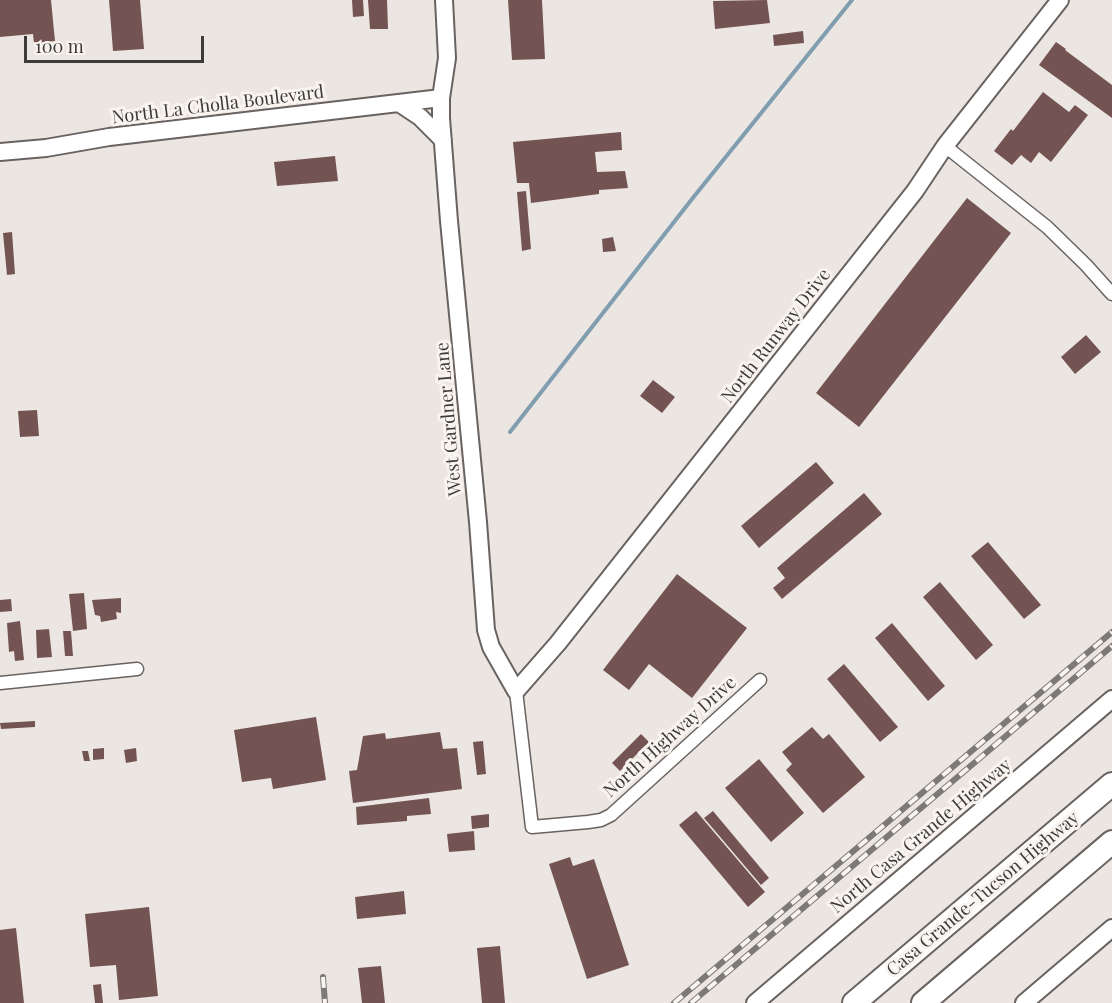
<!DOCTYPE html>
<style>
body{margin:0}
#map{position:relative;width:1112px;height:1003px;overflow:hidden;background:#ece6e3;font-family:"Playfair Display",serif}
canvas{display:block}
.scale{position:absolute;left:24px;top:36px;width:180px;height:27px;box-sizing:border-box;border:3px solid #3d3b39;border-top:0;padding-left:8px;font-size:18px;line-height:21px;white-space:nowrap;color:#3d3b39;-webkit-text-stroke:4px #f9f4f0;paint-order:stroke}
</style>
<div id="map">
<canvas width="1112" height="1003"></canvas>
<div class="scale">100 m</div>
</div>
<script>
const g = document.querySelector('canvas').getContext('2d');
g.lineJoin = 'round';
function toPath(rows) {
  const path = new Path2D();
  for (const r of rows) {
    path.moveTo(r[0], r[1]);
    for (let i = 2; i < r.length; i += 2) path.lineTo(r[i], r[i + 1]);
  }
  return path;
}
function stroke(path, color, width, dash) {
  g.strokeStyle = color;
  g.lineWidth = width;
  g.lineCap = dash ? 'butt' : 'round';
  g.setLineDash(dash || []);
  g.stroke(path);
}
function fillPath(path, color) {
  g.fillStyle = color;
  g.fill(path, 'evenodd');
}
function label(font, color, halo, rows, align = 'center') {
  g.font = font + ' "Playfair Display",serif';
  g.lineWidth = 6;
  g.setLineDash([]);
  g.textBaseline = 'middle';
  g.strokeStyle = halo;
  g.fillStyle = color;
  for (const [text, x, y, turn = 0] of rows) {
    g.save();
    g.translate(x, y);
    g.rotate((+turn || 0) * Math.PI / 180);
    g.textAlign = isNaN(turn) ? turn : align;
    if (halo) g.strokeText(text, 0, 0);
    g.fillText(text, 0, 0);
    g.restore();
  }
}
stroke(toPath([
 [510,432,692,199,852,0]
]), '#809eaf', 4);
fillPath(toPath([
 [0,0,51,0,55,41,34,43,33,34,0,37],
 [109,0,140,0,144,49,113,51],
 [352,0,363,0,364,16,353,17],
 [368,0,387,0,388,29,370,29],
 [508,0,542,0,545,59,512,60],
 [767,0,770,23,715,29,713,1],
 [803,31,804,43,774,46,773,35],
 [1056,42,1066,49,1065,50,1112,85,1112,118,1039,65],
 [1043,92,1069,112,1075,105,1088,115,1051,162,1039,152,1031,163,1021,155,1012,165,994,151,1011,129,1013,131],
 [621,132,622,150,595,152,597,172,625,171,628,188,599,190,599,194,531,203,529,183,517,183,513,142],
 [335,156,338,181,277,186,274,162],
 [526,191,531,249,522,251,517,192],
 [967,198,1011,233,859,427,816,393],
 [12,232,15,274,7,275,3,233],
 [613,237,616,251,603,252,602,239],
 [1086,335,1101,352,1075,374,1061,357],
 [653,380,675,397,662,413,640,396],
 [37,410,39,436,20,437,18,411],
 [816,462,834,483,759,548,741,526],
 [864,493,882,514,782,599,773,588,785,578,777,568],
 [988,542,1041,605,1024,619,971,556],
 [677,574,747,628,692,698,649,664,629,690,603,670],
 [940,582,993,645,976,660,923,597],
 [84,593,87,629,73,631,69,594],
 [121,598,121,613,116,612,117,619,101,622,100,616,95,615,92,600],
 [11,599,12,611,0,612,0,600],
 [20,621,24,660,15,661,14,651,9,652,7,623],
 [892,623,945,686,928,701,875,638],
 [49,629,52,657,37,658,36,630],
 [63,631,71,631,73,656,65,656],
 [844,664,898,727,880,742,827,679],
 [316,717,326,780,273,789,271,778,242,782,234,730],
 [35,721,35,727,1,729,0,723],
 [812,727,823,739,829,734,865,777,823,813,786,770,792,764,782,752],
 [440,732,443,749,457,748,462,789,353,803,349,771,357,770,363,736,385,733,386,739],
 [641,734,649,742,620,771,612,763],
 [483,741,486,774,477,775,473,742],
 [104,748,104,759,93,760,93,749],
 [136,748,137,761,126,763,124,750],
 [82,751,88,751,90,761,84,761],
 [759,759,804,813,771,842,725,788],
 [429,798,431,814,407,816,407,821,357,825,356,807],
 [696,811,765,892,748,907,679,825],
 [713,811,769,878,761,885,704,818],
 [489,814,489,827,472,829,471,816],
 [474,831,475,850,449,852,447,834],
 [570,857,573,866,594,859,629,965,587,979,549,864],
 [404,891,406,914,357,919,355,897],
 [149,907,158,996,119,1000,116,965,90,967,85,914],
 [16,928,24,1003,0,1003,0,930],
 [500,946,505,1003,482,1003,477,948],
 [381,966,385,1003,362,1003,358,968],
 [101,984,103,1003,95,1003,93,985]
]), '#745452');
const street = toPath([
 [945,146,1047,227,1086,265,1112,294],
 [0,683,137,669],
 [516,691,532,827,588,822,601,820,611,815,760,680]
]);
const secondary = toPath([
 [444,0,447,58,441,98,441,118,449,221,478,522,486,630,491,647,516,691,558,643,915,191,945,146,1060,0],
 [399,103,420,117,443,140],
 [0,152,46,148,109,137,441,98],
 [755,1003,1112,699],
 [1024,1003,1112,928]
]);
const highway = toPath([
 [854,1003,1112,784],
 [923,1003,1112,842]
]);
stroke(street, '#686360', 15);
stroke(secondary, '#686360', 20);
stroke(highway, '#686360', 26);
stroke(street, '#fff', 12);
stroke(secondary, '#fff', 16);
stroke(highway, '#fff', 22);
const rail = toPath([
 [323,977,325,1003],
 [674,1003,1112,632],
 [691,1003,1112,646]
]);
stroke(rail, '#7c7976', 6);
stroke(rail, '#f9f4f0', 4, [11]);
label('18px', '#3d3b39', '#f9f4f0', [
 ["North La Cholla Boulevard",218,105,-7],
 ["North Runway Drive",776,336,-52],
 ["West Gardner Lane",449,419,-95],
 ["North Highway Drive",670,737,-42],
 ["North Casa Grande Highway",921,836,-40],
 ["Casa Grande-Tucson Highway",983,894,-40]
]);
</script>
